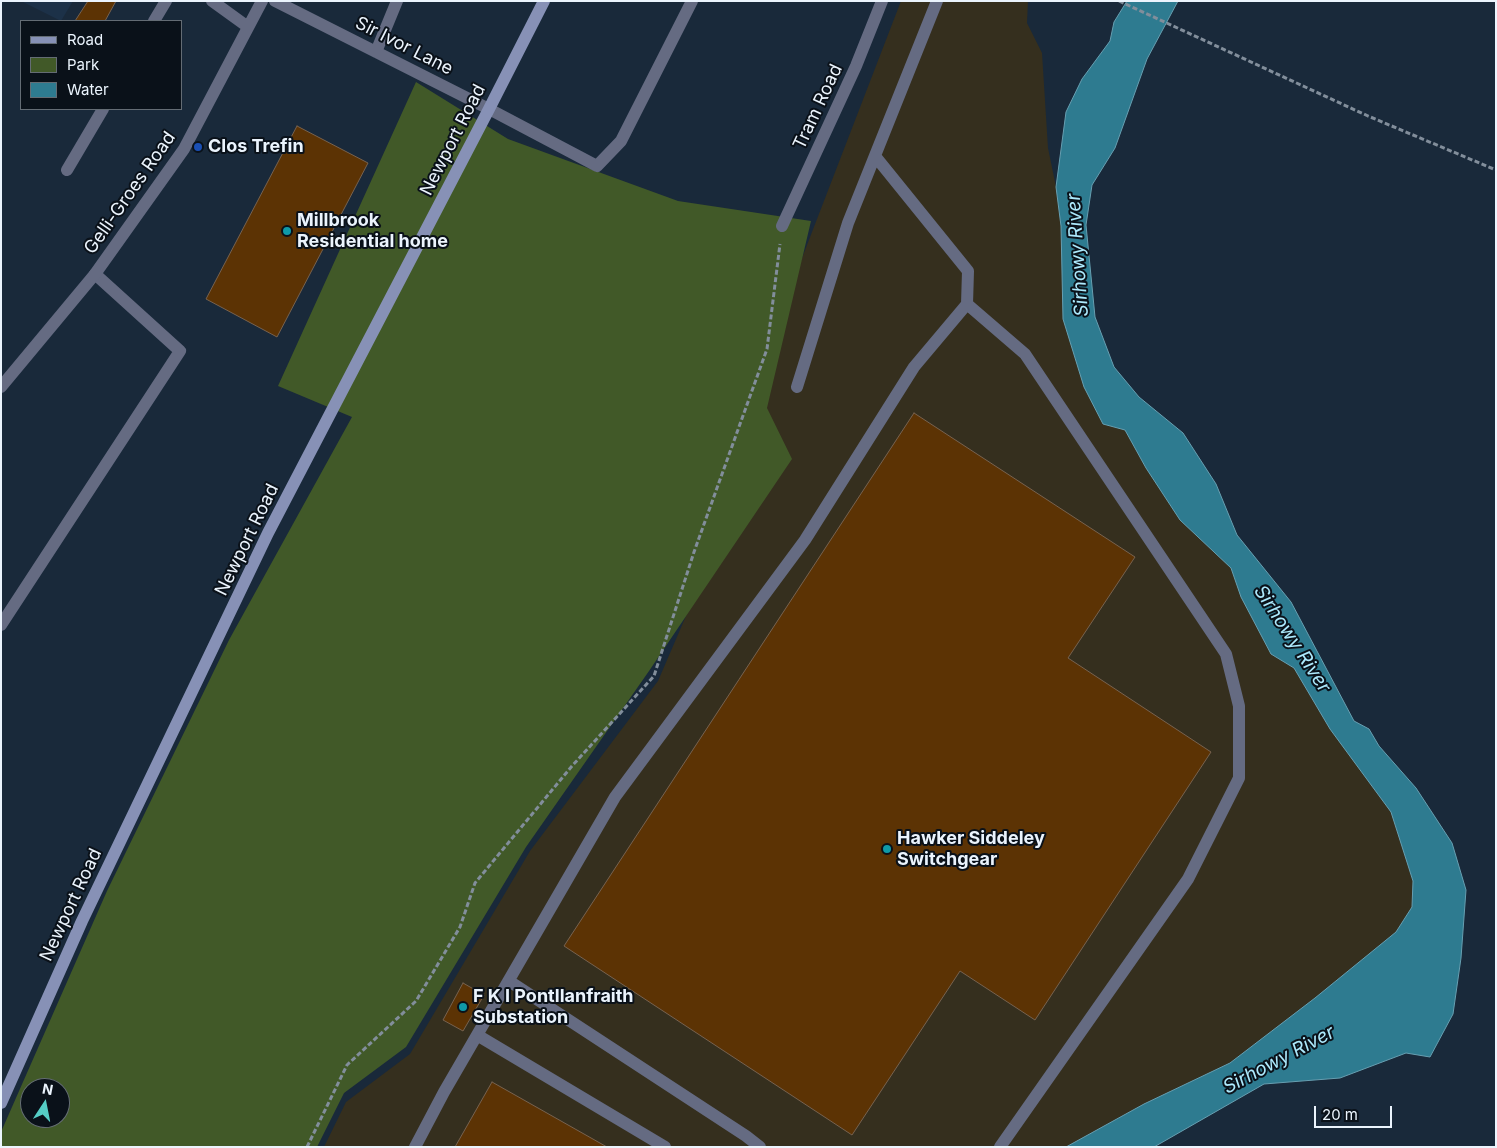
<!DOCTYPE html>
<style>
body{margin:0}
#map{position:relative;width:1497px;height:1148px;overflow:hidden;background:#19293a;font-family:Inter,sans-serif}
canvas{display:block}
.frame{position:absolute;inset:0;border:2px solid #ebf4fd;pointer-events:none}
.legend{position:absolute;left:20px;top:20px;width:162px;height:90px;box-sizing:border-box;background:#0a1119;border:1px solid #646c74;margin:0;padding:6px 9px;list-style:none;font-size:15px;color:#ebf4fd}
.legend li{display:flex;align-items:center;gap:10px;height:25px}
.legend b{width:25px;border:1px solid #646c74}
.north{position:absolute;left:20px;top:1078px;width:50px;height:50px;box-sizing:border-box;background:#0a1119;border:1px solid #646c74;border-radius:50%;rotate:11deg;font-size:14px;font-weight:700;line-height:20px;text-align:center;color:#ebf4fd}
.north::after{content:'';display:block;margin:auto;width:18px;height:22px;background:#55cec6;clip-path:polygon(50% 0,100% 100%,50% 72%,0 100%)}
.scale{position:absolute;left:1314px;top:1106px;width:78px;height:22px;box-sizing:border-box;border:2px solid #ebf4fd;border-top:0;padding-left:6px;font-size:15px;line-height:18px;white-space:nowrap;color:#ebf4fd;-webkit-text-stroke:4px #0a1119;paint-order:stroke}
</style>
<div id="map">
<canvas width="1497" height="1148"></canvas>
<div class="frame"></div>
<ul class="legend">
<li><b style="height:6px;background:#8791b6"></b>Road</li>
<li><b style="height:14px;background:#415928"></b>Park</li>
<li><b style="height:14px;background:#2e7b90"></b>Water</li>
</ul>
<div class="north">N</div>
<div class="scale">20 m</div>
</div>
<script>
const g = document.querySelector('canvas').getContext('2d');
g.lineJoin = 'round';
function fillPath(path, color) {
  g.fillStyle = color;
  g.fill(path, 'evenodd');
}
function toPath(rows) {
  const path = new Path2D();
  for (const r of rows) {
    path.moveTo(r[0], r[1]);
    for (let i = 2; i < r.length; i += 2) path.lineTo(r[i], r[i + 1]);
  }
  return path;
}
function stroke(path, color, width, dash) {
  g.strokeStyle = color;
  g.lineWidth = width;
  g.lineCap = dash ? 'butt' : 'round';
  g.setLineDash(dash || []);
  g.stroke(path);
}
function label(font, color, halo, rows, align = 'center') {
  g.font = font + ' Inter,sans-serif';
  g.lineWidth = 4;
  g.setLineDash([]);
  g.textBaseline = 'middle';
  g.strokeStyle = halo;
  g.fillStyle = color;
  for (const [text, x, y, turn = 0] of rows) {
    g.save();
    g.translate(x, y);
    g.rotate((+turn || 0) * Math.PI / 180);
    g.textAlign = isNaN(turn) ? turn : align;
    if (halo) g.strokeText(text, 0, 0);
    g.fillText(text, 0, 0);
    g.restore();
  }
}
fillPath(toPath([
 [21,1,73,1,61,21]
]), '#1c3148');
fillPath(toPath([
 [901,1,1028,1,1027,23,1042,53,1048,148,1056,187,1061,226,1063,319,1103,424,1125,430,1146,468,1180,520,1231,568,1242,597,1271,654,1294,668,1330,729,1391,812,1413,881,1412,907,1396,932,1315,998,1230,1063,1144,1104,1066,1147,324,1147,346,1102,410,1054,530,851,658,681,695,595,802,258]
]), '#352f1e');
fillPath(toPath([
 [416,82,508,139,678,201,811,221,767,408,792,459,649,671,526,847,406,1047,344,1093,317,1147,1,1147,1,1132,107,891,229,640,352,417,278,386],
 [30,1088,60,1088,60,1118,30,1118]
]), '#415928');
const water = toPath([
 [1127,1,1178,1,1147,59,1115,148,1092,185,1086,225,1095,317,1114,367,1139,397,1183,433,1216,484,1237,535,1291,602,1354,721,1369,729,1379,746,1416,788,1452,843,1466,890,1461,958,1453,1014,1430,1057,1406,1053,1340,1078,1264,1084,1154,1147,1066,1147,1144,1104,1230,1063,1315,998,1396,932,1412,907,1413,881,1391,812,1330,729,1294,668,1271,654,1241,597,1231,568,1180,520,1146,468,1125,430,1103,424,1084,387,1063,319,1061,226,1056,187,1066,112,1082,79,1110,41,1114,22,1127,1]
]);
fillPath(water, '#2e7b90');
stroke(water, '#679fb1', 1);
const building = toPath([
 [88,1,116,1,105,21,75,21,88,1],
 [297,126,368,163,277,337,206,299,297,126],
 [914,413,1135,557,1068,658,1211,752,1035,1020,960,971,852,1135,564,946,914,413],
 [463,983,484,995,463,1031,443,1020,463,983],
 [492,1082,607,1147,455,1147,492,1082]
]);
fillPath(building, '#5c3304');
stroke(building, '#77624f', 1);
stroke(toPath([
 [1119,1,1368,116,1496,170],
 [307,1147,347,1065,416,1001,460,927,475,883,572,766,654,676,694,552,767,349,780,244]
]), '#828e9b', 3, [5, 2.5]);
stroke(toPath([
 [275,1,489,109,597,166,621,141,692,1],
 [376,52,397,1],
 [875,156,968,271,967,304],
 [797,387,848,223,937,1],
 [1,625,180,351,95,274],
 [509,981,746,1136,760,1147],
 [477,1035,665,1147],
 [415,1147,444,1092,615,797,805,540,914,367,967,304,1025,354,1226,654,1239,706,1239,778,1188,879,1000,1147]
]), '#656b82', 12);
stroke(toPath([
 [212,1,248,27],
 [154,21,166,1],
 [67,170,103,109],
 [782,226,856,66,882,1],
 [1,387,95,274,184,149,262,1]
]), '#656b82', 12);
stroke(toPath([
 [1,1103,82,921,268,533,489,109,544,1]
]), '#8791b6', 12);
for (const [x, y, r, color] of [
 [198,147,5,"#1a4fb4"],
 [287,231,5,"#0f9aa8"],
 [887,849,5,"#0f9aa8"],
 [463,1007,5,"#0f9aa8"]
]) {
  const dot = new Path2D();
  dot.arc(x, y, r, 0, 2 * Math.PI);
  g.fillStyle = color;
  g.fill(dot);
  stroke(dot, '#0a1119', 2);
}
label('18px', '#ebf4fd', '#0a1119', [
 ["Sir Ivor Lane",404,46,27],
 ["Tram Road",818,107,-65],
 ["Newport Road",453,140,-63],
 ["Gelli-Groes Road",130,193,-55],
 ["Newport Road",247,540,-64],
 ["Newport Road",71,905,-65]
]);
label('bold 18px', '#ebf4fd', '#0a1119', [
 ["Clos Trefin",208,147],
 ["Millbrook",297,221],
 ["Residential home",297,242],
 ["Hawker Siddeley",897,839],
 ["Switchgear",897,860],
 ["F K I Pontllanfraith",473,997],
 ["Substation",473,1018]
], 'left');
label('italic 19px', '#adeafd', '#0a1119', [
 ["Sirhowy River",1078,255,-94],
 ["Sirhowy River",1292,639,57],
 ["Sirhowy River",1279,1060,-28]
]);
</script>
